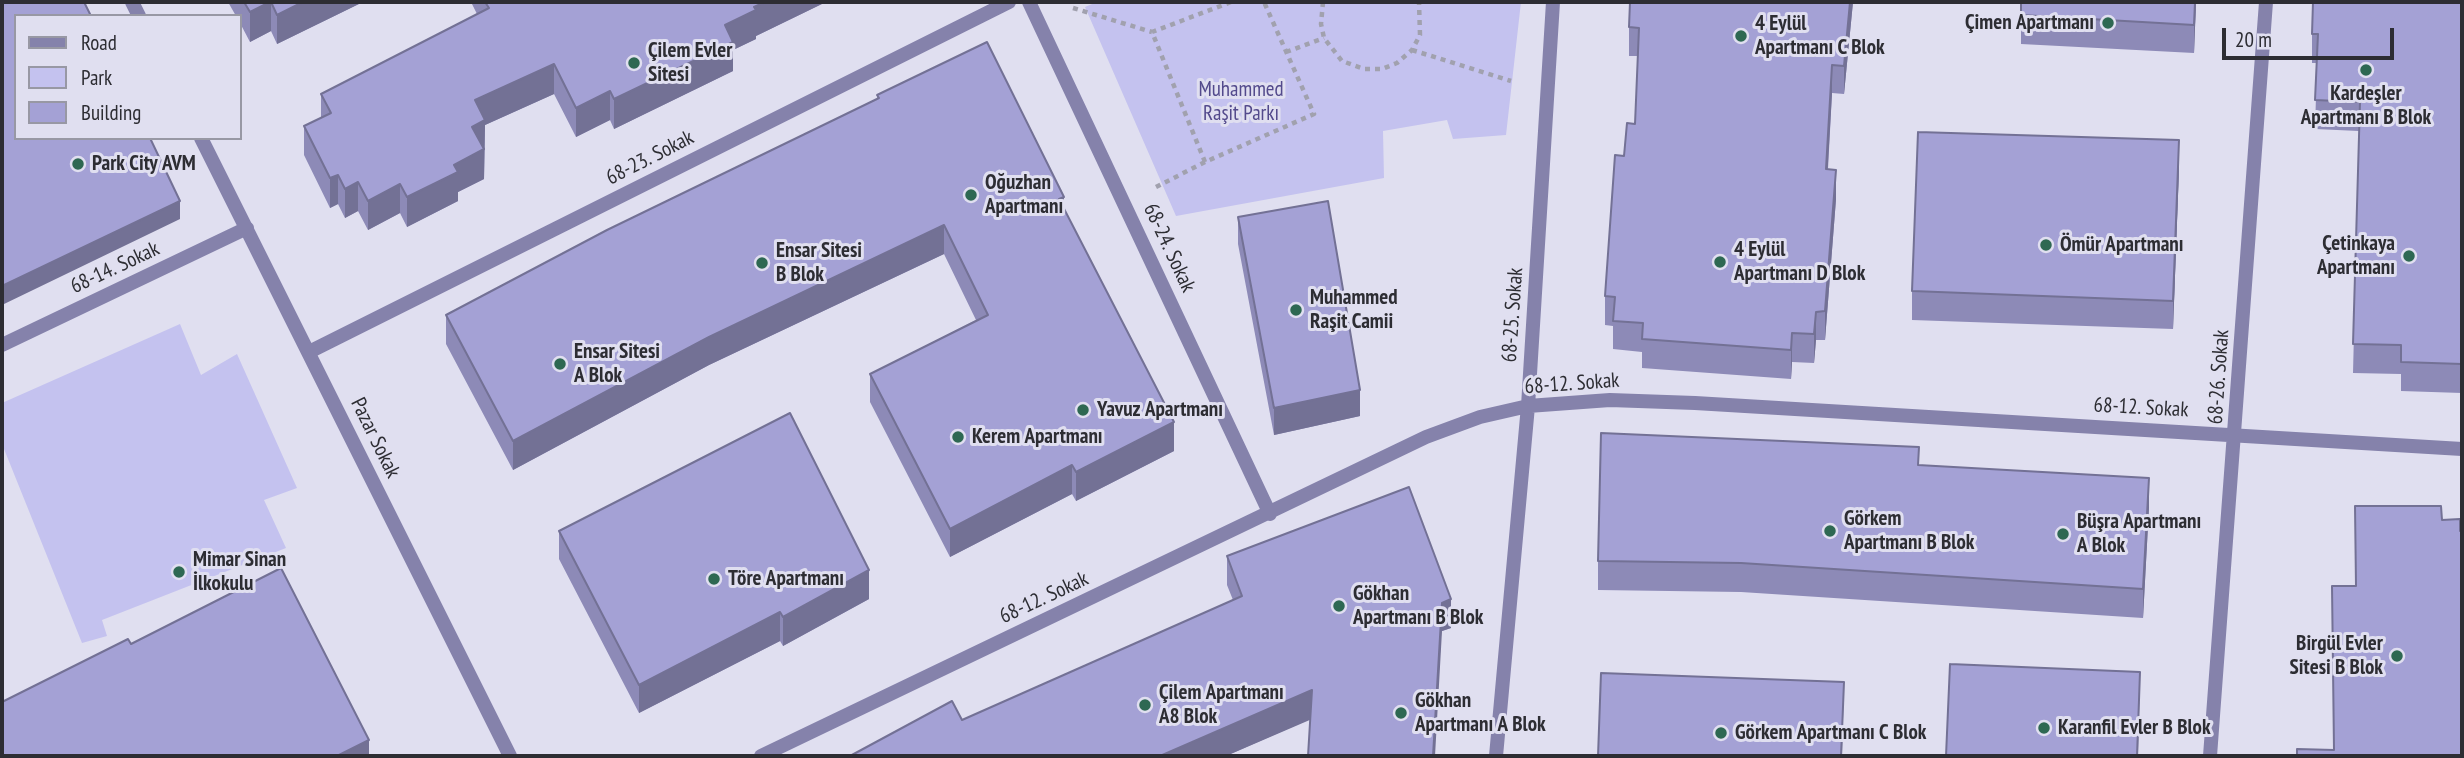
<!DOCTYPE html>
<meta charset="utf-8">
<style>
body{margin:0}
#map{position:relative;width:2464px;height:758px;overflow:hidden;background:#e0dff0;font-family:"PT Sans Narrow",sans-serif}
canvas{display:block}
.frame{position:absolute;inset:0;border:4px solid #2d2d33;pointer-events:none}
.legend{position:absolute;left:14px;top:14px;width:228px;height:126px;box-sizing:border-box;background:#e0dff0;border:2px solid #9898a4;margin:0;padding:9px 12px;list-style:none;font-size:21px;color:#2d2d33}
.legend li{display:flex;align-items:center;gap:14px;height:35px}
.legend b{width:35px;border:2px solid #9898a4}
.scale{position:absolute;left:2222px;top:28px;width:172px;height:32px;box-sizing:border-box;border:4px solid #2d2d33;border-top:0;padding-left:9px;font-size:21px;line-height:24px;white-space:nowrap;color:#2d2d33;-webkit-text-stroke:5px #e0dff0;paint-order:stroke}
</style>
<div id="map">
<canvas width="2464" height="758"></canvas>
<div class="frame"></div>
<ul class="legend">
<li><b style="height:9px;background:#8582ab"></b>Road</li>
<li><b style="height:19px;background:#c4c2ef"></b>Park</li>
<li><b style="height:19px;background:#a4a1d5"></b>Building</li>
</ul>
<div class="scale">20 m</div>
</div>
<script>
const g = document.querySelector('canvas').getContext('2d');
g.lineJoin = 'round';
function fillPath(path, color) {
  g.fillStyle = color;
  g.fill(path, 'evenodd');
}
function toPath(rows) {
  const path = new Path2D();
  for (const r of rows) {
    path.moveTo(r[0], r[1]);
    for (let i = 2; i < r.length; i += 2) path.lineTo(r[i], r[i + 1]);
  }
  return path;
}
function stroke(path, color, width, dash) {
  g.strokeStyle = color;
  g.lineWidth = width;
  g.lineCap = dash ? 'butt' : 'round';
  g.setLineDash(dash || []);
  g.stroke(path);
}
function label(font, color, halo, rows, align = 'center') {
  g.font = font + ' "PT Sans Narrow",sans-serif';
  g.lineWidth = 6;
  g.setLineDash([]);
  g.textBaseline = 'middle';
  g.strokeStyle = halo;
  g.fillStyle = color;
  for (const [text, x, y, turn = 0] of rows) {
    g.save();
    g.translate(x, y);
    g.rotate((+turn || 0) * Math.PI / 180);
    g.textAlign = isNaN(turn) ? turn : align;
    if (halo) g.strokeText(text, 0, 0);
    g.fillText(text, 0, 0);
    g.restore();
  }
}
fillPath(toPath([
 [1097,2,1521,2,1506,135,1453,139,1447,120,1383,131,1384,178,1176,216,1085,7],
 [180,324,201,375,237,354,297,488,264,500,286,548,102,620,107,636,82,643,2,444,2,403]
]), '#c4c2ef');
stroke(toPath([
 [1231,2,1152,32,1205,162,1314,114,1264,2],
 [1323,2,1321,24,1324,38,1342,61,1364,69,1382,69,1397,63,1412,50,1420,35,1419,2],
 [1073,8,1152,32],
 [1412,50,1511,81],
 [1286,52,1324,38],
 [1156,187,1205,162]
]), '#a1a1ae', 4.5, [5, 5]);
stroke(toPath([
 [132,2,139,16],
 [1029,2,1270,514],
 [201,138,510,756],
 [2,345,247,228],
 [309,352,1009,2],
 [761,756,1426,437,1480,417,1528,406,1610,400,1695,403,2462,449],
 [1496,756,1528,406,1553,2],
 [2210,756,2266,2]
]), '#8582ab', 14);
fillPath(toPath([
 [228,2,363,2,277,44,271,31,250,42,240,23,240,16,236,16],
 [471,2,826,2,756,36,756,39,733,50,733,71,614,129,610,120,576,137,554,94,485,125,484,179,458,192,458,201,407,227,400,213,368,230,358,211,345,218,338,204,330,208,304,155,304,126,321,118,321,94,477,14],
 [1853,2,1844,94,1832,93,1828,169,1836,199,1825,340,1816,340,1814,363,1792,362,1791,379,1642,368,1642,352,1613,349,1613,326,1605,325,1605,296,1624,156,1635,124,1638,56,1629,56,1629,27],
 [2021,2,2196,2,2194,53,2021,44],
 [2462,2,2462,393,2401,391,2401,374,2353,373,2359,131,2315,129,2317,63,2312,63,2312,34],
 [877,95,1064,209,1174,451,1076,501,1072,494,950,557,870,402,870,374,976,320,944,254,709,365,513,470,446,344,446,315,877,99],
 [2179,169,2173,329,1912,320,1912,291],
 [1238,217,1360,416,1274,435,1238,244],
 [1919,465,2149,507,2143,618,1741,592,1598,590,1598,561],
 [559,531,869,599,783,646,780,641,639,713,559,559],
 [1227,556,1451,628,1442,631,1310,719,1226,756,962,720,1233,600,1227,585]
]), '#8d8ab7');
fillPath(toPath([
 [271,2,271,31,250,42,250,12],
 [303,2,363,2,277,44,277,15],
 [765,2,826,2,756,36,756,39,733,50,733,71,614,129,614,99,725,25,754,7],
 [1850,2,1853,2,1844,94,1844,66],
 [2195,2,2196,2,2194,53,2194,25],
 [554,64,554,94,485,125,484,179,458,192,458,201,407,227,407,197,454,165,472,127,475,100],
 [1832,65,1832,93,1826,198,1826,169],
 [610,91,610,120,576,137,576,108],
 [2179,140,2179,169,2173,329,2173,301],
 [1836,170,1836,199,1825,340,1825,311],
 [338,175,338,204,330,208,330,178],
 [358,182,358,211,345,218,345,189],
 [400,184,400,213,368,230,368,201],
 [1064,197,1064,226,1059,199],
 [180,201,180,219,2,305,2,286],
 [944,225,944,254,709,365,513,470,513,441,709,337],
 [1816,312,1816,340,1814,363,1814,334],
 [1792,333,1792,362,1791,379,1791,350],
 [1360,390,1360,416,1274,435,1274,408],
 [1174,422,1174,451,1076,501,1076,472],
 [1072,465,1072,494,950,557,950,529],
 [2149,478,2149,507,2143,618,2143,589],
 [869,570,869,599,783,646,783,617],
 [1451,599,1451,628,1442,631,1435,756,1433,756,1442,603],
 [780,612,780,641,639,713,639,685],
 [2140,672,2138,756,2137,756],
 [1844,682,1842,756,1841,756],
 [1312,690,1312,719,1226,756,1160,756],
 [369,740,369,756,337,756]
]), '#737195');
const building = toPath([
 [2,2,84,2,91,16,16,16,16,138,150,138,180,201,2,286,2,2],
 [244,2,270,2,250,12,244,2],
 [271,2,303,2,277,15,271,2],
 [485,2,765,2,754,7,756,10,725,25,733,42,614,99,610,91,576,108,554,64,475,100,485,120,472,127,484,149,454,165,458,172,407,197,400,184,368,201,358,182,345,189,338,175,330,178,304,126,331,113,321,94,489,8,485,2],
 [1630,2,1850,2,1844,66,1832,65,1826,169,1836,170,1825,311,1816,312,1814,334,1792,333,1791,350,1642,339,1643,323,1613,321,1615,297,1605,296,1615,155,1624,156,1627,123,1635,124,1639,28,1629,27,1630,2],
 [2021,2,2195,2,2194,25,2021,15,2021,2],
 [2313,2,2462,2,2462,364,2401,362,2401,345,2353,344,2360,102,2315,100,2318,34,2312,34,2313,2],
 [987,42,1064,197,1059,199,1174,422,1076,472,1072,465,950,529,870,374,988,315,944,225,709,337,513,441,446,315,607,230,879,98,877,95,987,42],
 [1918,132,2179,140,2173,301,1912,291,1918,132],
 [1328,201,1360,390,1274,408,1238,217,1328,201],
 [790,413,869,570,783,617,780,612,639,685,559,531,790,413],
 [1601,433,1919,447,1918,465,2149,478,2143,589,1741,563,1598,561,1601,433],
 [1409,487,1451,599,1442,603,1433,756,1308,756,1312,690,1160,756,850,756,952,701,962,720,1242,596,1227,556,1409,487],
 [2355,506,2441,506,2442,520,2460,519,2460,531,2462,531,2462,756,2297,756,2297,749,2334,750,2332,586,2356,586,2355,506],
 [281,568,369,740,337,756,2,756,2,702,128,639,131,644,281,568],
 [1950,664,2140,672,2137,756,1946,756,1950,664],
 [1601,673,1844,682,1841,756,1598,756,1601,673]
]);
fillPath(building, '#a4a1d5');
stroke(building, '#737195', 2);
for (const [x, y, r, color] of [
 [2108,23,7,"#2e6852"],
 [1741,36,7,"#2e6852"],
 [634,63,7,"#2e6852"],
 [2366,70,7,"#2e6852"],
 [78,164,7,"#2e6852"],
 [971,195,7,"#2e6852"],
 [2046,245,7,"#2e6852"],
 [2409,256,7,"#2e6852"],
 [1720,262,7,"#2e6852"],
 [762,263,7,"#2e6852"],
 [1296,310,7,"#2e6852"],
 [560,364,7,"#2e6852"],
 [1083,410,7,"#2e6852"],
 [958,437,7,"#2e6852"],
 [1830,531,7,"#2e6852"],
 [2063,534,7,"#2e6852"],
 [179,572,7,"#2e6852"],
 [714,579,7,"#2e6852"],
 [1339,606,7,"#2e6852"],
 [2397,656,7,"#2e6852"],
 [1145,705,7,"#2e6852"],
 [1401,713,7,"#2e6852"],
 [2044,728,7,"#2e6852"],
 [1721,733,7,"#2e6852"]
]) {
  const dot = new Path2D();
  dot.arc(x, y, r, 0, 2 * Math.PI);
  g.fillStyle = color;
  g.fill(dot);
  stroke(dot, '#e0dff0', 2.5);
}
label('bold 21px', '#2d2d33', '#e0dff0', [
 ["Çimen Apartmanı",2094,23,"right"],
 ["4 Eylül",1755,24],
 ["Apartmanı C Blok",1755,48],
 ["Çilem Evler",648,51],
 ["Sitesi",648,75],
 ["Kardeşler",2366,94,"center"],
 ["Apartmanı B Blok",2366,118,"center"],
 ["Park City AVM",92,164],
 ["Oğuzhan",985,183],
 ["Apartmanı",985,207],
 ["Çetinkaya",2395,244,"right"],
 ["Apartmanı",2395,268,"right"],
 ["Ömür Apartmanı",2060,245],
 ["4 Eylül",1734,250],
 ["Apartmanı D Blok",1734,274],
 ["Ensar Sitesi",776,251],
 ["B Blok",776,275],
 ["Muhammed",1310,298],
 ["Raşit Camii",1310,322],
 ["Ensar Sitesi",574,352],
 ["A Blok",574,376],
 ["Yavuz Apartmanı",1097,410],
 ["Kerem Apartmanı",972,437],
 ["Görkem",1844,519],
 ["Apartmanı B Blok",1844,543],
 ["Büşra Apartmanı",2077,522],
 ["A Blok",2077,546],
 ["Mimar Sinan",193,560],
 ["İlkokulu",193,584],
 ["Töre Apartmanı",728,579],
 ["Gökhan",1353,594],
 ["Apartmanı B Blok",1353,618],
 ["Birgül Evler",2383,644,"right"],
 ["Sitesi B Blok",2383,668,"right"],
 ["Çilem Apartmanı",1159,693],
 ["A8 Blok",1159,717],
 ["Gökhan",1415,701],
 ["Apartmanı A Blok",1415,725],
 ["Karanfil Evler B Blok",2058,728],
 ["Görkem Apartmanı C Blok",1735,733]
], 'left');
label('21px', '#534a8c', '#e0dff0', [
 ["Muhammed",1241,90],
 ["Raşit Parkı",1241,114]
]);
label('21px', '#2d2d33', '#e0dff0', [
 ["68-23. Sokak",650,158,-27],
 ["68-24. Sokak",1169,248,65],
 ["68-14. Sokak",115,268,-25],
 ["68-25. Sokak",1513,315,-86],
 ["68-26. Sokak",2219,377,-86],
 ["68-12. Sokak",1572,384,-4],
 ["68-12. Sokak",2141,408,3],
 ["Pazar Sokak",375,438,64],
 ["68-12. Sokak",1044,598,-25]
]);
</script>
